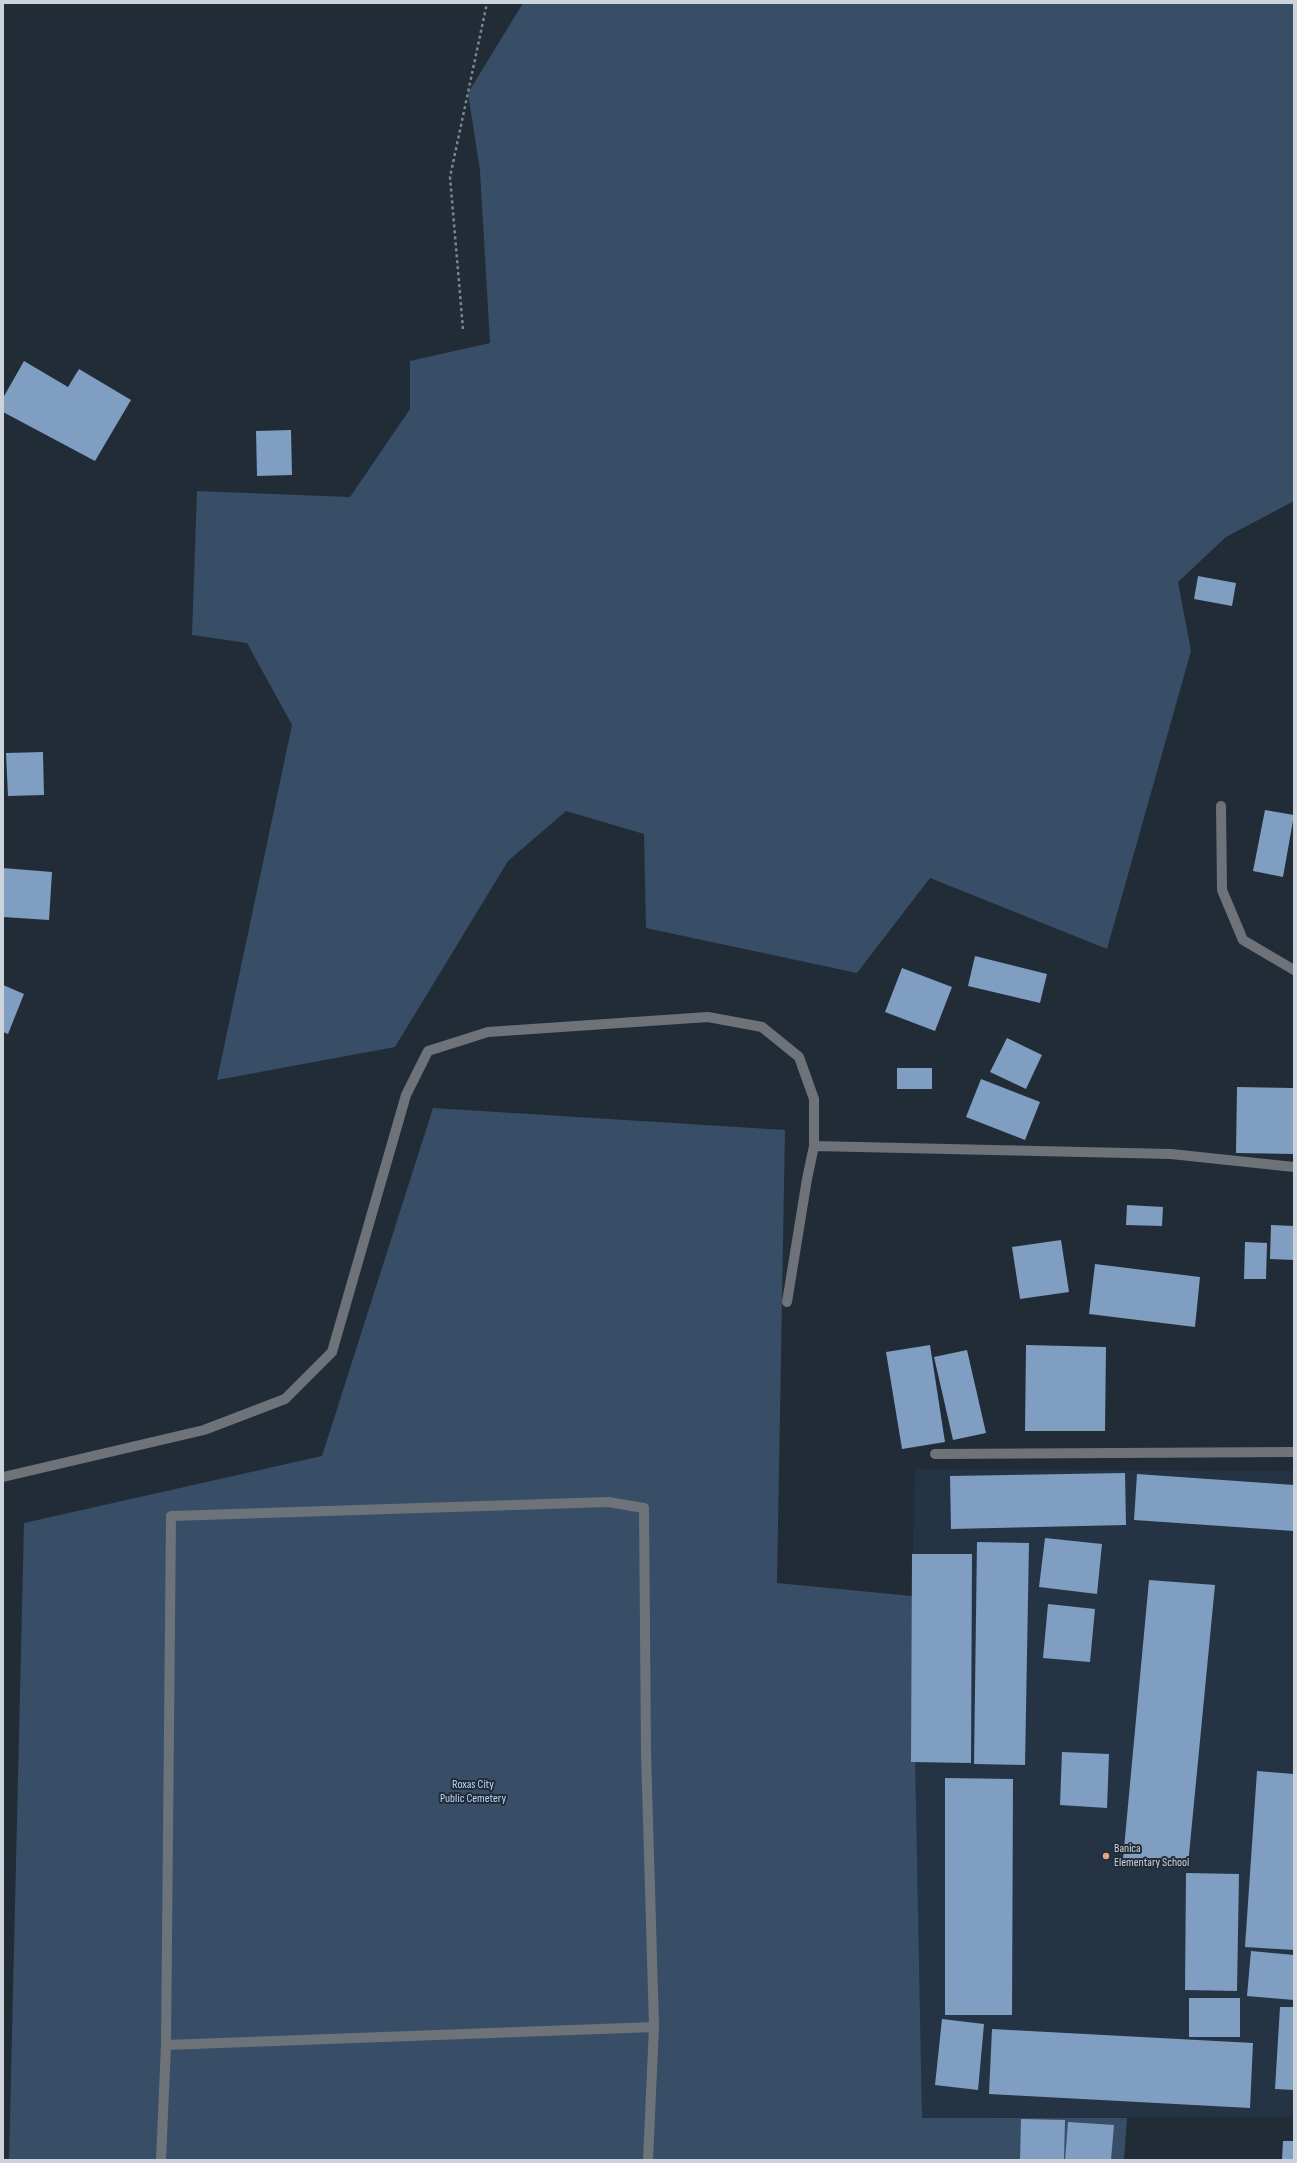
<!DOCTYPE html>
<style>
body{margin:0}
#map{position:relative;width:1297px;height:2163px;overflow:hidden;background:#212c37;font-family:"Sofia Sans Condensed",sans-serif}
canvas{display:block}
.frame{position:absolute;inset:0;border:4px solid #ccd3db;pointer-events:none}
</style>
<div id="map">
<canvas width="1297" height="2163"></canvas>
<div class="frame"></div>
</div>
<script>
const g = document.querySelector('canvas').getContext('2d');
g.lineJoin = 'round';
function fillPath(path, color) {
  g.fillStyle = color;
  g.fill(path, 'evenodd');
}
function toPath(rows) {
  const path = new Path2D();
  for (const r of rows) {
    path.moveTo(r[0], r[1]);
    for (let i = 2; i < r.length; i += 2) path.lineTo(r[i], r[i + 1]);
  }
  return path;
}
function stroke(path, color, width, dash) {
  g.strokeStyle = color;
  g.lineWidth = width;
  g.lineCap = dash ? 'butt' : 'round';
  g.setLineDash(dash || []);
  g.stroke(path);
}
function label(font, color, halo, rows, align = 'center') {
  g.font = font + ' "Sofia Sans Condensed",sans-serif';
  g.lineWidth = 4;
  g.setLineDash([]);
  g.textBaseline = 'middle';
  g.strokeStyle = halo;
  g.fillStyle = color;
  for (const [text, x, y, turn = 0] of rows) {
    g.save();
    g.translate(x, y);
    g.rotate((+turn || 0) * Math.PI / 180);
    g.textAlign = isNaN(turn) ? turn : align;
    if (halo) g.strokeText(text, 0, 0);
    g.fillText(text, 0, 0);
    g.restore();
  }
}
fillPath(toPath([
 [915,1469,1294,1471,1294,2117,922,2118,912,1596]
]), '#253445');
fillPath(toPath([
 [523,3,1294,3,1294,501,1226,537,1178,582,1191,651,1107,949,930,878,857,973,646,928,644,834,566,811,508,861,395,1047,217,1080,292,725,247,643,192,635,197,491,350,497,410,409,410,361,490,343,480,171,468,93],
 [433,1108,785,1130,777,1583,912,1596,922,2118,1127,2118,1124,2160,9,2160,24,1523,322,1456]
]), '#384d66');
fillPath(toPath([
 [24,361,68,387,79,369,131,400,95,461,3,412,3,398],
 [291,430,292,475,257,476,256,431],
 [1198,576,1236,583,1232,606,1194,599],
 [43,752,44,795,8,796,6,753],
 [1265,810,1294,815,1283,877,1253,871],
 [3,868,52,872,49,920,3,917],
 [975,956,1047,974,1040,1003,968,986],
 [902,968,952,987,935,1031,885,1012],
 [3,985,24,994,8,1034,3,1032],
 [1007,1038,1042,1055,1026,1089,990,1072],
 [897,1068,932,1068,932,1089,897,1089],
 [981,1079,1040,1102,1025,1140,966,1117],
 [1237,1087,1294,1088,1294,1154,1236,1153],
 [1127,1205,1163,1207,1162,1226,1126,1225],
 [1271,1225,1294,1226,1294,1260,1270,1259],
 [1061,1240,1069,1292,1020,1299,1012,1247],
 [1245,1242,1267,1243,1266,1279,1244,1279],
 [1095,1264,1200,1277,1195,1327,1089,1314],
 [930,1345,945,1442,902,1449,886,1352],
 [1026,1345,1106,1347,1105,1431,1025,1431],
 [967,1350,986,1433,953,1440,934,1357],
 [1125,1473,1126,1525,951,1529,950,1476],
 [1137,1474,1294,1485,1294,1531,1134,1520],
 [1045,1538,1102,1544,1097,1594,1039,1587],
 [977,1542,1029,1543,1025,1765,974,1764],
 [912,1554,972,1554,971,1763,911,1762],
 [1149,1580,1215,1585,1188,1865,1123,1859],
 [1048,1604,1095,1609,1090,1662,1043,1658],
 [1062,1752,1109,1754,1107,1808,1060,1805],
 [1257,1771,1294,1774,1294,1950,1245,1947],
 [945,1778,1013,1779,1012,2015,945,2015],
 [1186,1873,1239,1874,1237,1991,1185,1990],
 [1251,1951,1294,1955,1294,2000,1247,1996],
 [1189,1998,1240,1998,1240,2037,1189,2037],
 [1280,2007,1294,2007,1294,2090,1275,2089],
 [942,2019,984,2024,978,2090,935,2085],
 [992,2029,1253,2043,1250,2108,989,2094],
 [1021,2119,1065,2120,1064,2160,1020,2160],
 [1068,2122,1114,2125,1111,2160,1065,2160],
 [1283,2141,1294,2141,1294,2160,1282,2160]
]), '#7f9ec1');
stroke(toPath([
 [463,329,450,177,487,3]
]), '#7d868f', 2.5, [3, 3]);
stroke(toPath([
 [1221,806,1222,890,1243,940,1294,970],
 [814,1146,1171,1154,1294,1167],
 [935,1454,1294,1452],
 [3,1477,204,1430,285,1399,332,1352,406,1095,428,1051,488,1032,708,1017,762,1027,799,1057,814,1099,814,1146,807,1179,787,1302],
 [166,2045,654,2027],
 [161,2160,166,2045,171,1516,608,1502,644,1508,646,1752,654,2027,648,2160]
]), '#6e7379', 10);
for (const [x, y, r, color] of [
 [1106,1856,4,"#f2a080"]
]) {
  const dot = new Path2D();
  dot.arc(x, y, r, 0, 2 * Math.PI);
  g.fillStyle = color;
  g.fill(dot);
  stroke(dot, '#212c37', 1.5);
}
label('12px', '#bad7f9', '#212c37', [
 ["Roxas City",473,1785],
 ["Public Cemetery",473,1799]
]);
label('12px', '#ccd3db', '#212c37', [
 ["Banica",1114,1849],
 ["Elementary School",1114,1863]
], 'left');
</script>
